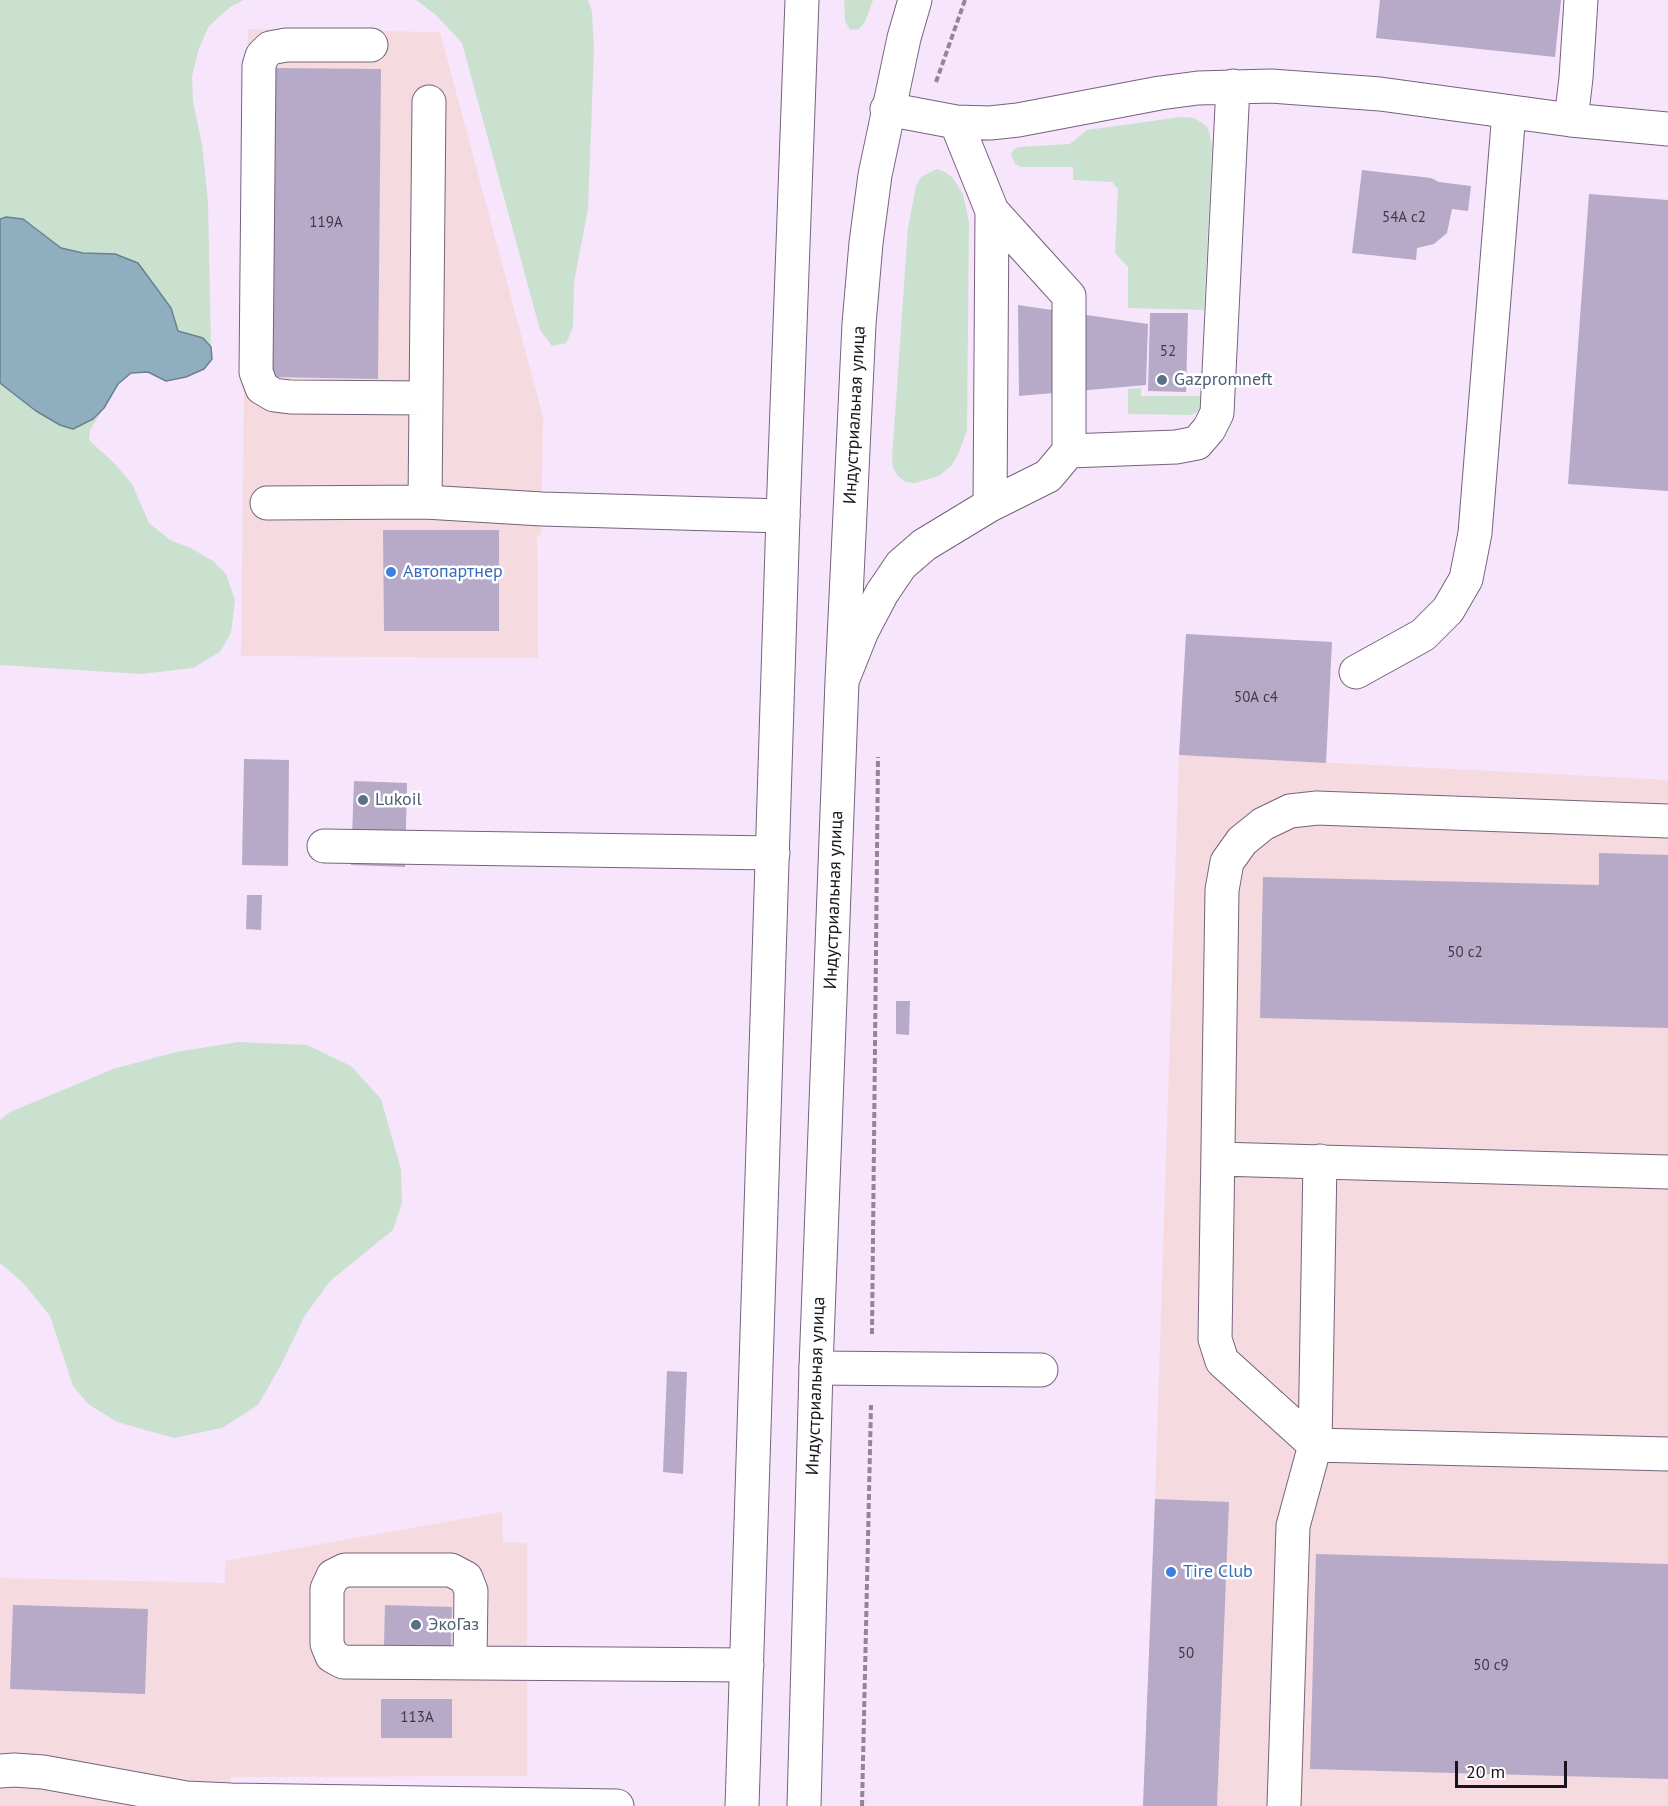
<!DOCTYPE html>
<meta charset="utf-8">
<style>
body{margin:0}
#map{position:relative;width:1668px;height:1806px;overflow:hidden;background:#f7e5fc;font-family:"PT Sans",sans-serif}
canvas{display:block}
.scale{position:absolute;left:1455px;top:1761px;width:112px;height:27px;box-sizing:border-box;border:3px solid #1a131c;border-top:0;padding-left:8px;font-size:18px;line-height:21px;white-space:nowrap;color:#1a131c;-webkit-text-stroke:4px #fff;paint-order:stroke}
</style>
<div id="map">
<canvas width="1668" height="1806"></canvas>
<div class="scale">20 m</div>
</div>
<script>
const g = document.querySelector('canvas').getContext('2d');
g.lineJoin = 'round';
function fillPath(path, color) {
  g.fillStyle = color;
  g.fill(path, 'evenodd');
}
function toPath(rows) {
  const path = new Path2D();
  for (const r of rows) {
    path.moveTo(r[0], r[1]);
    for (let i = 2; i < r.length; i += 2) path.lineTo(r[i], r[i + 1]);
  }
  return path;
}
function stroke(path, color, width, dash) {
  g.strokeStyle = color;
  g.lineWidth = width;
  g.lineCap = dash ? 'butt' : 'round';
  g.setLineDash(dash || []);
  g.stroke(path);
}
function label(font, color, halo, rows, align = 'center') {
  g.font = font + ' "PT Sans",sans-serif';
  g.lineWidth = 5;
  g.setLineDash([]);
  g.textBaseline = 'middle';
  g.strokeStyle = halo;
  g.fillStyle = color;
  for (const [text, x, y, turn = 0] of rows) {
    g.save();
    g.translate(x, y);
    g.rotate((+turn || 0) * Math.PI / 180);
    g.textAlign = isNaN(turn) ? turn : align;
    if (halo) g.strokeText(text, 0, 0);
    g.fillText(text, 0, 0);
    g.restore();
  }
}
fillPath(toPath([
 [248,29,440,32,543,417,541,535,537,535,538,658,241,656],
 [1179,755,1668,780,1668,1806,1143,1806,1155,1499],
 [502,1512,503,1542,527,1543,527,1776,231,1777,231,1806,0,1806,0,1578,225,1583,225,1561]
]), '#f5dadf');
fillPath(toPath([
 [0,0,244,0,230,7,209,26,199,48,192,76,193,101,202,144,208,201,211,347,203,338,178,331,171,308,138,263,115,254,83,253,61,248,43,236,6,217,0,219],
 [416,0,588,0,592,11,594,51,588,209,574,282,573,328,566,343,552,346,540,330,462,43,436,15],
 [844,0,873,0,865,22,859,29,850,30,845,21],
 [1181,117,1194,118,1202,123,1208,128,1212,145,1204,310,1128,308,1128,267,1115,253,1118,189,1112,182,1073,180,1073,167,1021,167,1015,164,1011,154,1014,149,1018,147,1070,144,1087,130],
 [937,169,945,172,953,178,963,194,969,222,967,430,958,455,951,466,939,476,915,483,906,482,898,476,893,468,892,458,908,228,916,186,921,177],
 [0,383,36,411,60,425,73,429,93,419,104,408,90,430,89,440,114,463,132,484,149,523,170,540,191,548,213,561,226,574,235,600,231,633,220,652,193,668,141,674,0,665],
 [1141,388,1141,396,1204,396,1203,408,1192,415,1128,414,1128,389],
 [238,1042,307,1045,351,1066,381,1099,401,1169,402,1203,393,1230,330,1281,304,1317,282,1363,258,1405,222,1428,174,1438,117,1422,88,1404,73,1386,50,1316,24,1284,0,1263,0,1120,10,1112,113,1069,176,1052]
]), '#cbe1cf');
const water = toPath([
 [6,217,23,219,61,248,83,253,115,254,138,263,171,308,178,331,203,338,211,347,212,359,204,369,186,377,166,381,148,372,131,373,118,384,104,408,93,419,73,429,60,425,36,411,0,383,0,219,6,217]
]);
fillPath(water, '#8fafc1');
stroke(water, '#6c8090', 1.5);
fillPath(toPath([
 [1380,0,1561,0,1555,57,1376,38],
 [274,68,381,69,378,379,270,377],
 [1362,170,1431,178,1439,182,1471,186,1468,211,1452,209,1447,233,1434,244,1417,248,1416,260,1352,253],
 [1589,194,1668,200,1668,491,1568,484],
 [1018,305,1148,324,1146,385,1019,396],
 [1150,313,1188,313,1186,392,1148,391],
 [383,530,499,530,499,631,384,631],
 [1186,634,1332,642,1326,763,1179,755],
 [244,759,289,760,288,866,242,865],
 [354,781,407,783,405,867,351,865],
 [1599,853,1668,855,1668,1028,1260,1018,1263,877,1599,885],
 [247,895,262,895,261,930,246,929],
 [896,1001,910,1001,909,1035,896,1034],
 [667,1371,687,1372,683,1474,663,1472],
 [1155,1499,1229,1502,1217,1806,1143,1806],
 [1316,1554,1668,1564,1668,1779,1310,1769],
 [13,1605,148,1609,145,1694,10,1689],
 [385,1605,452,1607,451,1646,384,1645],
 [381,1699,452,1699,452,1738,381,1738]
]), '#b6aac8');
const minor = toPath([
 [371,45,286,45,270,48,262,56,259,66,256,372,262,388,274,395,290,397,426,398],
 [887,109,956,122,990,123,1018,120,1160,93,1198,88,1271,86,1380,94,1571,120,1668,129],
 [1571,120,1576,78,1581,0],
 [1069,451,1176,447,1197,443,1209,429,1217,413,1233,86],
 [425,502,429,102],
 [267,503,425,502,542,509,783,516],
 [990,505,992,211],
 [1356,672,1423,635,1448,610,1466,579,1475,533,1509,112],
 [844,676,862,631,882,593,901,565,924,545,990,505,1048,476,1069,451,1069,296,992,211,956,122],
 [1668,821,1317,808,1290,811,1263,824,1242,841,1227,862,1222,890,1215,1339,1222,1361,1315,1445,1668,1454],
 [324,846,773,853],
 [1218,1159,1668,1172],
 [816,1368,1041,1370],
 [470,1662,471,1591,466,1578,451,1570,345,1570,333,1576,327,1589,327,1644,332,1656,343,1662,747,1665],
 [0,1771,14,1770,43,1772,186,1798,231,1800,617,1806],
 [1284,1806,1293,1526,1315,1445,1320,1161]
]);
const major = toPath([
 [742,1806,783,516,802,0],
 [804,1806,816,1368,842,681,859,324,866,243,875,175,904,38,915,0]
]);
stroke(minor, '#75637b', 35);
stroke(major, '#75637b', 35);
stroke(toPath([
 [936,82,965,0],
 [872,1334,878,757],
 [862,1806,871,1405]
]), '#928596', 4, [6, 3]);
stroke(minor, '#fff', 33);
stroke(major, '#fff', 33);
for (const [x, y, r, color] of [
 [1162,380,6,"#5c6f8a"],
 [391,572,6,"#3f7fe0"],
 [363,800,6,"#5c6f8a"],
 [1171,1572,6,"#3f7fe0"],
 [416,1625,6,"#5c6f8a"]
]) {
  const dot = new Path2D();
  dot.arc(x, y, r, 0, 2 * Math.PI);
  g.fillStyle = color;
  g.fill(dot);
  stroke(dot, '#fff', 2);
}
label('15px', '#413947', null, [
 ["54А с2",1404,218],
 ["119А",326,223],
 ["52",1168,352],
 ["50А с4",1256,698],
 ["50 с2",1465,953],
 ["50",1186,1654],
 ["50 с9",1491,1666],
 ["113А",417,1718]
]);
label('18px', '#4e5e75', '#fff', [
 ["Gazpromneft",1174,380],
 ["Lukoil",375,800],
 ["ЭкоГаз",428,1625]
], 'left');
label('18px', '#1a131c', '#fff', [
 ["Индустриальная улица",855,415,-87],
 ["Индустриальная улица",834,900,-88],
 ["Индустриальная улица",816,1386,-88]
]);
label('18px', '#366cbe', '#fff', [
 ["Автопартнер",403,572],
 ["Tire Club",1183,1572]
], 'left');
</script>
